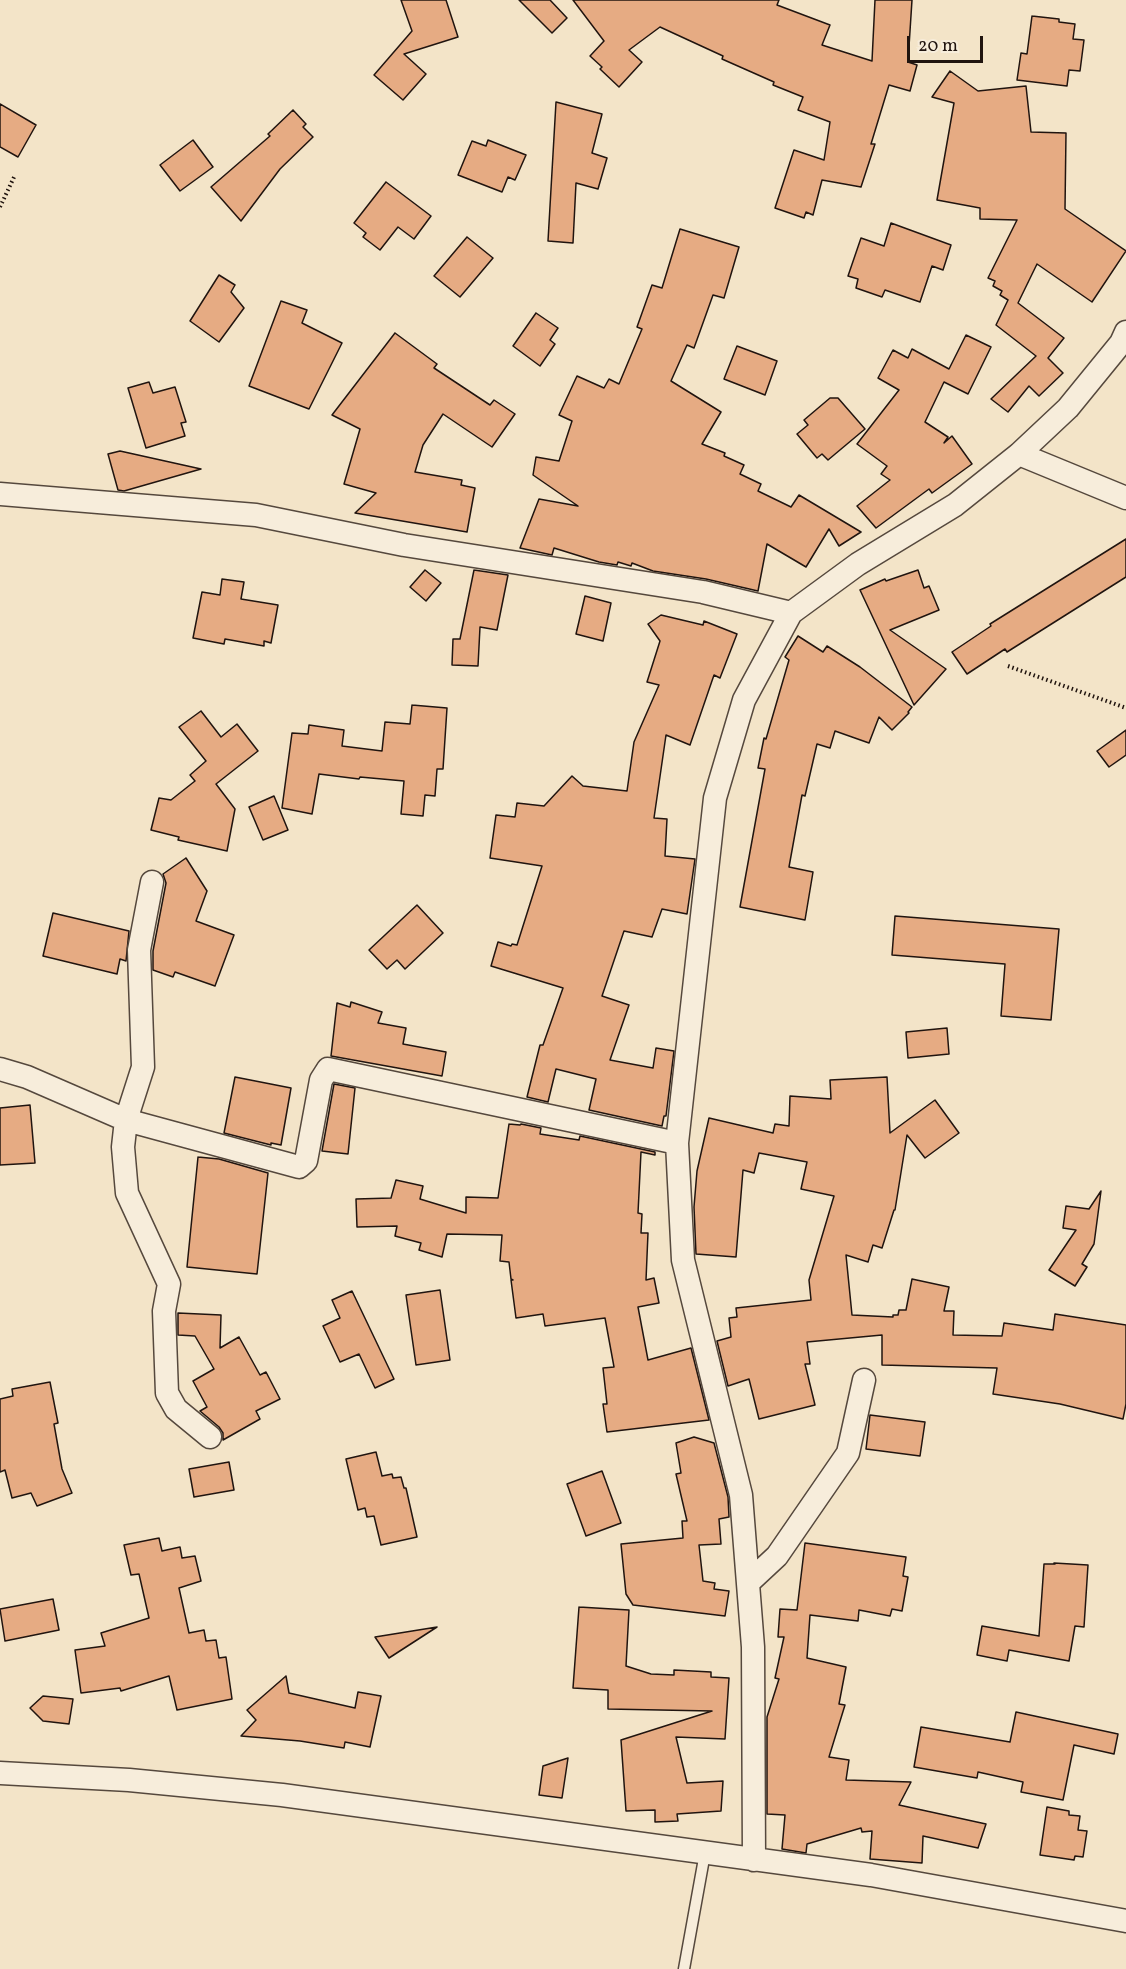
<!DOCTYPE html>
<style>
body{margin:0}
#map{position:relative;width:1126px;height:1969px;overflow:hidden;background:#f3e4c8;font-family:Vollkorn,serif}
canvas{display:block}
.scale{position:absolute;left:907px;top:36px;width:76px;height:27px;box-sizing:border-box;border:3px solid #20140f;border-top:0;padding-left:8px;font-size:18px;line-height:21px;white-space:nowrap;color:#20140f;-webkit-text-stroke:4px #f7eddb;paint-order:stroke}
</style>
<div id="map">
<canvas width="1126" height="1969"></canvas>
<div class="scale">20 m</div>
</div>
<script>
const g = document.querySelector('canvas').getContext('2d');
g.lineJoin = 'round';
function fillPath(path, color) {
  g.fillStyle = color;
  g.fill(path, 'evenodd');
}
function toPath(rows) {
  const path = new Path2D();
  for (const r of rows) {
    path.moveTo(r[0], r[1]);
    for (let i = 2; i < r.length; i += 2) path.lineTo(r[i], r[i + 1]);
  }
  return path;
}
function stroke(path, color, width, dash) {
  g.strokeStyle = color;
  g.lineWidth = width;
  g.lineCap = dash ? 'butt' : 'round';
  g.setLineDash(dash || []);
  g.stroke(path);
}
const building = toPath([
 [401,0,446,0,458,37,404,54,426,74,403,100,374,75,412,31,401,0],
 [519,0,550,0,567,18,552,33,519,0],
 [573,0,779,0,777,5,830,25,822,45,872,61,875,0,912,0,908,62,917,65,910,91,889,85,871,144,875,144,861,187,822,180,813,215,806,212,804,218,775,208,794,150,824,160,830,122,798,110,803,97,773,85,774,82,722,59,723,56,660,27,629,50,642,62,619,87,600,69,602,67,590,56,604,41,573,0],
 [1032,16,1059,19,1059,22,1075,24,1073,39,1084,40,1080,71,1069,70,1067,86,1017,80,1021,53,1027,54,1032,16],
 [950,71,978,91,1026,86,1031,132,1066,133,1065,209,1126,251,1092,302,1037,264,1018,303,1064,338,1048,358,1063,373,1039,396,1029,386,1008,412,991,399,1036,356,996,325,1008,300,1000,295,1002,291,993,286,995,281,988,278,1017,220,980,219,980,208,937,200,954,103,932,97,950,71],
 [556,102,602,114,592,153,607,158,598,189,576,183,573,243,548,241,556,102],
 [0,104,36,125,18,157,0,147,0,104],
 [293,110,306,124,303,127,313,137,280,169,241,221,211,187,270,136,268,134,293,110],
 [193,140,213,167,180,191,160,165,193,140],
 [488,140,526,155,515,180,508,177,502,192,458,175,472,141,486,146,488,140],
 [386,182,431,216,414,239,398,227,380,250,363,237,366,233,354,223,386,182],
 [891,223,951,245,943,270,932,266,920,302,885,290,882,297,856,288,858,279,848,276,861,238,884,246,891,223],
 [680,229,739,247,724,298,713,295,694,348,687,345,671,381,721,412,702,444,725,453,724,456,744,465,740,474,761,484,758,491,791,507,799,495,861,532,839,546,829,529,806,567,767,544,758,591,706,579,653,571,632,563,631,566,618,562,617,565,599,562,554,548,552,555,520,548,539,499,578,506,533,475,536,457,559,461,572,421,559,415,577,376,604,388,609,379,619,384,642,329,637,327,652,285,662,288,680,229],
 [467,237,493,258,460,297,434,276,467,237],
 [219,275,235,285,231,292,244,308,219,342,190,321,219,275],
 [281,301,307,310,302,323,342,343,309,409,249,386,281,301],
 [536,313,558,328,550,340,555,344,540,366,513,346,536,313],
 [395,333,437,364,434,368,490,405,494,400,515,414,492,447,443,414,423,445,415,472,462,480,461,485,475,488,467,532,355,513,376,493,344,484,360,429,332,415,395,333],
 [966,335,991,347,968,394,944,382,925,422,948,437,944,443,952,436,972,464,932,493,929,489,876,528,857,506,890,480,881,474,887,466,857,444,899,390,878,378,893,350,908,358,912,349,949,369,966,335],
 [737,346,777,361,765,395,724,379,737,346],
 [149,382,153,393,175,387,186,422,181,423,185,436,146,448,128,388,149,382],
 [830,398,838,398,865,429,828,460,822,454,817,458,797,434,808,425,804,420,830,398],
 [120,451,201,469,124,491,118,490,108,454,120,451],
 [1126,539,1126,577,1007,652,1005,649,967,674,952,652,991,626,990,624,1126,539],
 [425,570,441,583,426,601,410,587,425,570],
 [474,570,508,575,497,630,480,627,478,666,452,665,453,639,460,639,474,570],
 [918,570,924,588,929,586,939,610,890,630,946,669,914,705,860,590,885,579,886,581,918,570],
 [222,579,244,582,241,599,278,605,271,643,264,641,264,646,225,639,224,644,193,638,202,592,220,595,222,579],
 [585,596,611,603,603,641,576,634,585,596],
 [661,615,703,625,704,621,737,634,720,678,714,675,690,745,666,735,654,818,667,819,665,856,695,859,687,914,662,909,652,937,624,931,602,996,629,1005,610,1060,653,1068,656,1048,674,1051,666,1116,664,1116,662,1126,589,1110,596,1079,556,1069,548,1102,527,1097,540,1045,543,1045,563,988,491,966,498,942,511,946,512,944,517,945,542,866,490,858,496,815,515,817,517,803,544,806,572,776,583,786,627,791,634,742,659,685,647,682,660,641,648,624,661,615],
 [798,636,823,652,827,646,860,667,912,707,908,712,909,713,892,730,879,717,869,743,835,731,830,748,817,744,805,796,802,795,789,867,813,872,805,920,740,907,765,769,758,768,764,738,766,739,789,660,785,657,798,636],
 [412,705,447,708,443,769,437,769,435,796,425,795,423,816,401,814,404,781,360,777,359,779,319,774,312,814,282,808,292,733,308,734,309,725,344,730,342,746,382,751,385,722,410,724,412,705],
 [201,711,221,737,237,724,258,751,216,784,235,809,227,851,178,840,179,837,151,830,159,798,171,800,195,781,190,775,206,761,179,727,201,711],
 [1126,730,1126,755,1109,767,1097,751,1126,730],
 [274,796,288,830,263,840,249,807,274,796],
 [186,858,207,891,196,921,234,935,215,986,175,972,173,977,153,970,153,951,166,883,163,874,186,858],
 [417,905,443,933,405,969,397,960,387,969,369,950,417,905],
 [53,913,129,931,126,961,120,959,117,974,43,956,53,913],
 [895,916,1059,929,1051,1020,1001,1016,1005,964,892,955,895,916],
 [351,1002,382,1012,378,1023,406,1028,403,1044,446,1052,442,1076,331,1056,337,1003,350,1007,351,1002],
 [947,1028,949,1054,908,1058,906,1032,947,1028],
 [235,1077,291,1088,281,1145,271,1143,271,1145,224,1133,235,1077],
 [887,1077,890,1133,935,1100,959,1133,925,1158,907,1135,895,1210,894,1210,882,1248,873,1245,868,1262,846,1255,852,1315,893,1317,893,1315,898,1315,899,1310,906,1310,912,1279,949,1287,944,1311,954,1311,953,1335,1002,1336,1004,1323,1053,1330,1055,1314,1126,1325,1126,1404,1123,1419,1060,1404,993,1394,997,1368,882,1365,882,1335,807,1342,810,1364,805,1364,815,1405,759,1419,749,1379,728,1386,717,1341,731,1337,729,1318,737,1317,736,1308,811,1300,809,1280,834,1196,801,1189,807,1162,759,1153,754,1173,743,1170,736,1257,696,1254,694,1207,697,1171,709,1118,773,1133,775,1124,789,1126,790,1096,831,1099,830,1080,887,1077],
 [334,1084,355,1088,348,1154,322,1151,334,1084],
 [30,1105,35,1163,0,1165,0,1108,30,1105],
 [509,1124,520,1125,521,1124,541,1128,540,1134,579,1140,580,1136,655,1152,655,1155,641,1152,638,1213,642,1214,641,1233,648,1233,646,1280,654,1278,659,1303,638,1307,648,1360,691,1348,709,1420,607,1432,603,1404,607,1404,603,1368,614,1367,605,1318,545,1326,543,1314,516,1318,511,1280,513,1280,511,1279,509,1262,500,1261,502,1235,447,1234,442,1257,419,1250,421,1243,395,1236,397,1226,357,1227,356,1199,391,1198,396,1180,423,1186,420,1199,466,1213,466,1197,498,1198,509,1124],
 [198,1157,219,1159,268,1173,257,1274,187,1267,198,1157],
 [1101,1191,1094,1244,1082,1264,1087,1267,1075,1286,1049,1270,1076,1230,1063,1228,1066,1206,1089,1209,1101,1191],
 [440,1290,450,1360,416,1365,406,1295,440,1290],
 [352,1291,394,1379,375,1388,359,1354,340,1362,323,1326,340,1318,332,1300,352,1291],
 [178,1313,221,1315,220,1348,239,1337,260,1375,266,1372,280,1399,256,1411,260,1419,223,1440,223,1433,219,1427,200,1411,207,1407,193,1381,214,1369,195,1336,178,1335,178,1313],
 [50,1382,58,1423,54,1424,62,1469,72,1493,37,1506,31,1493,12,1498,5,1470,0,1472,0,1399,13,1396,12,1389,50,1382],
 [870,1415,925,1422,920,1456,866,1449,870,1415],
 [694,1437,714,1443,728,1497,729,1517,719,1519,721,1544,699,1545,703,1581,715,1583,714,1589,729,1591,725,1616,633,1605,626,1594,621,1544,683,1538,682,1521,687,1521,676,1474,681,1473,676,1443,694,1437],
 [376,1452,382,1476,392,1474,393,1478,401,1477,404,1488,406,1488,417,1537,381,1545,374,1516,367,1517,365,1508,358,1510,346,1459,376,1452],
 [229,1462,234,1490,194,1497,189,1469,229,1462],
 [602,1471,621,1523,586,1536,567,1484,602,1471],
 [159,1538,162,1551,180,1547,182,1558,195,1556,201,1581,179,1588,189,1633,204,1630,206,1641,216,1640,219,1658,226,1657,232,1699,177,1710,169,1676,121,1691,120,1688,81,1693,75,1650,105,1646,101,1633,149,1618,139,1574,131,1575,124,1545,159,1538],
 [805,1543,906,1557,903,1576,908,1577,902,1611,892,1609,890,1616,859,1610,858,1621,810,1615,807,1658,846,1667,839,1704,845,1705,829,1757,849,1760,846,1780,911,1782,899,1805,986,1824,978,1848,923,1836,922,1863,870,1859,872,1831,862,1832,861,1828,807,1844,806,1853,782,1849,785,1815,767,1814,767,1717,779,1679,775,1678,784,1637,778,1637,780,1609,797,1610,805,1543],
 [1054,1563,1088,1565,1084,1627,1075,1626,1069,1661,1009,1650,1007,1661,977,1655,982,1626,1039,1636,1044,1564,1055,1564,1054,1563],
 [53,1599,59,1630,5,1641,0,1609,53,1599],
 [579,1607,629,1610,626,1666,651,1674,674,1675,674,1670,711,1672,711,1677,729,1678,725,1739,676,1737,687,1783,723,1781,721,1811,677,1814,678,1821,655,1822,655,1810,626,1811,621,1740,712,1711,608,1709,608,1690,573,1688,579,1607],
 [437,1627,389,1658,375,1637,437,1627],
 [286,1676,289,1693,355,1708,358,1692,381,1696,370,1747,345,1742,344,1748,300,1741,241,1736,256,1720,247,1710,286,1676],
 [43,1696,73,1699,69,1724,43,1721,30,1708,43,1696],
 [1016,1712,1118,1734,1114,1754,1074,1745,1063,1800,1021,1792,1023,1782,978,1772,977,1778,914,1767,921,1727,1010,1742,1016,1712],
 [568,1758,562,1798,539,1795,543,1766,568,1758],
 [1047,1807,1069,1811,1069,1815,1080,1816,1078,1830,1087,1831,1083,1857,1075,1856,1074,1860,1040,1855,1047,1807]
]);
fillPath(building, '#e6ab83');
stroke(building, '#20140f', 1.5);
const lane = toPath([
 [684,1969,705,1853]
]);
const street = toPath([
 [1019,454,1126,498],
 [0,494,256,515,404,545,703,592,791,613],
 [152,882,139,950,143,1067,126,1120,123,1147,127,1193,169,1284,164,1311,167,1393,176,1409,210,1437],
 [0,1069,27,1077,126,1120,299,1167,306,1161,321,1080,328,1069,677,1143],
 [748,1583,777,1556,848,1453,864,1380],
 [0,1773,129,1780,282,1795,871,1875,1126,1921],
 [754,1860,753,1647,741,1495,683,1260,677,1143,715,798,744,700,791,613,858,564,955,505,1019,454,1068,408,1121,343,1126,332]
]);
stroke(lane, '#55483d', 13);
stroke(street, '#55483d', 25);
stroke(toPath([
 [0,207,15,175],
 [1008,666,1126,708]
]), '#20140f', 4, [1.5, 3]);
stroke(lane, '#f7eddb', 10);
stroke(street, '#f7eddb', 22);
</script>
